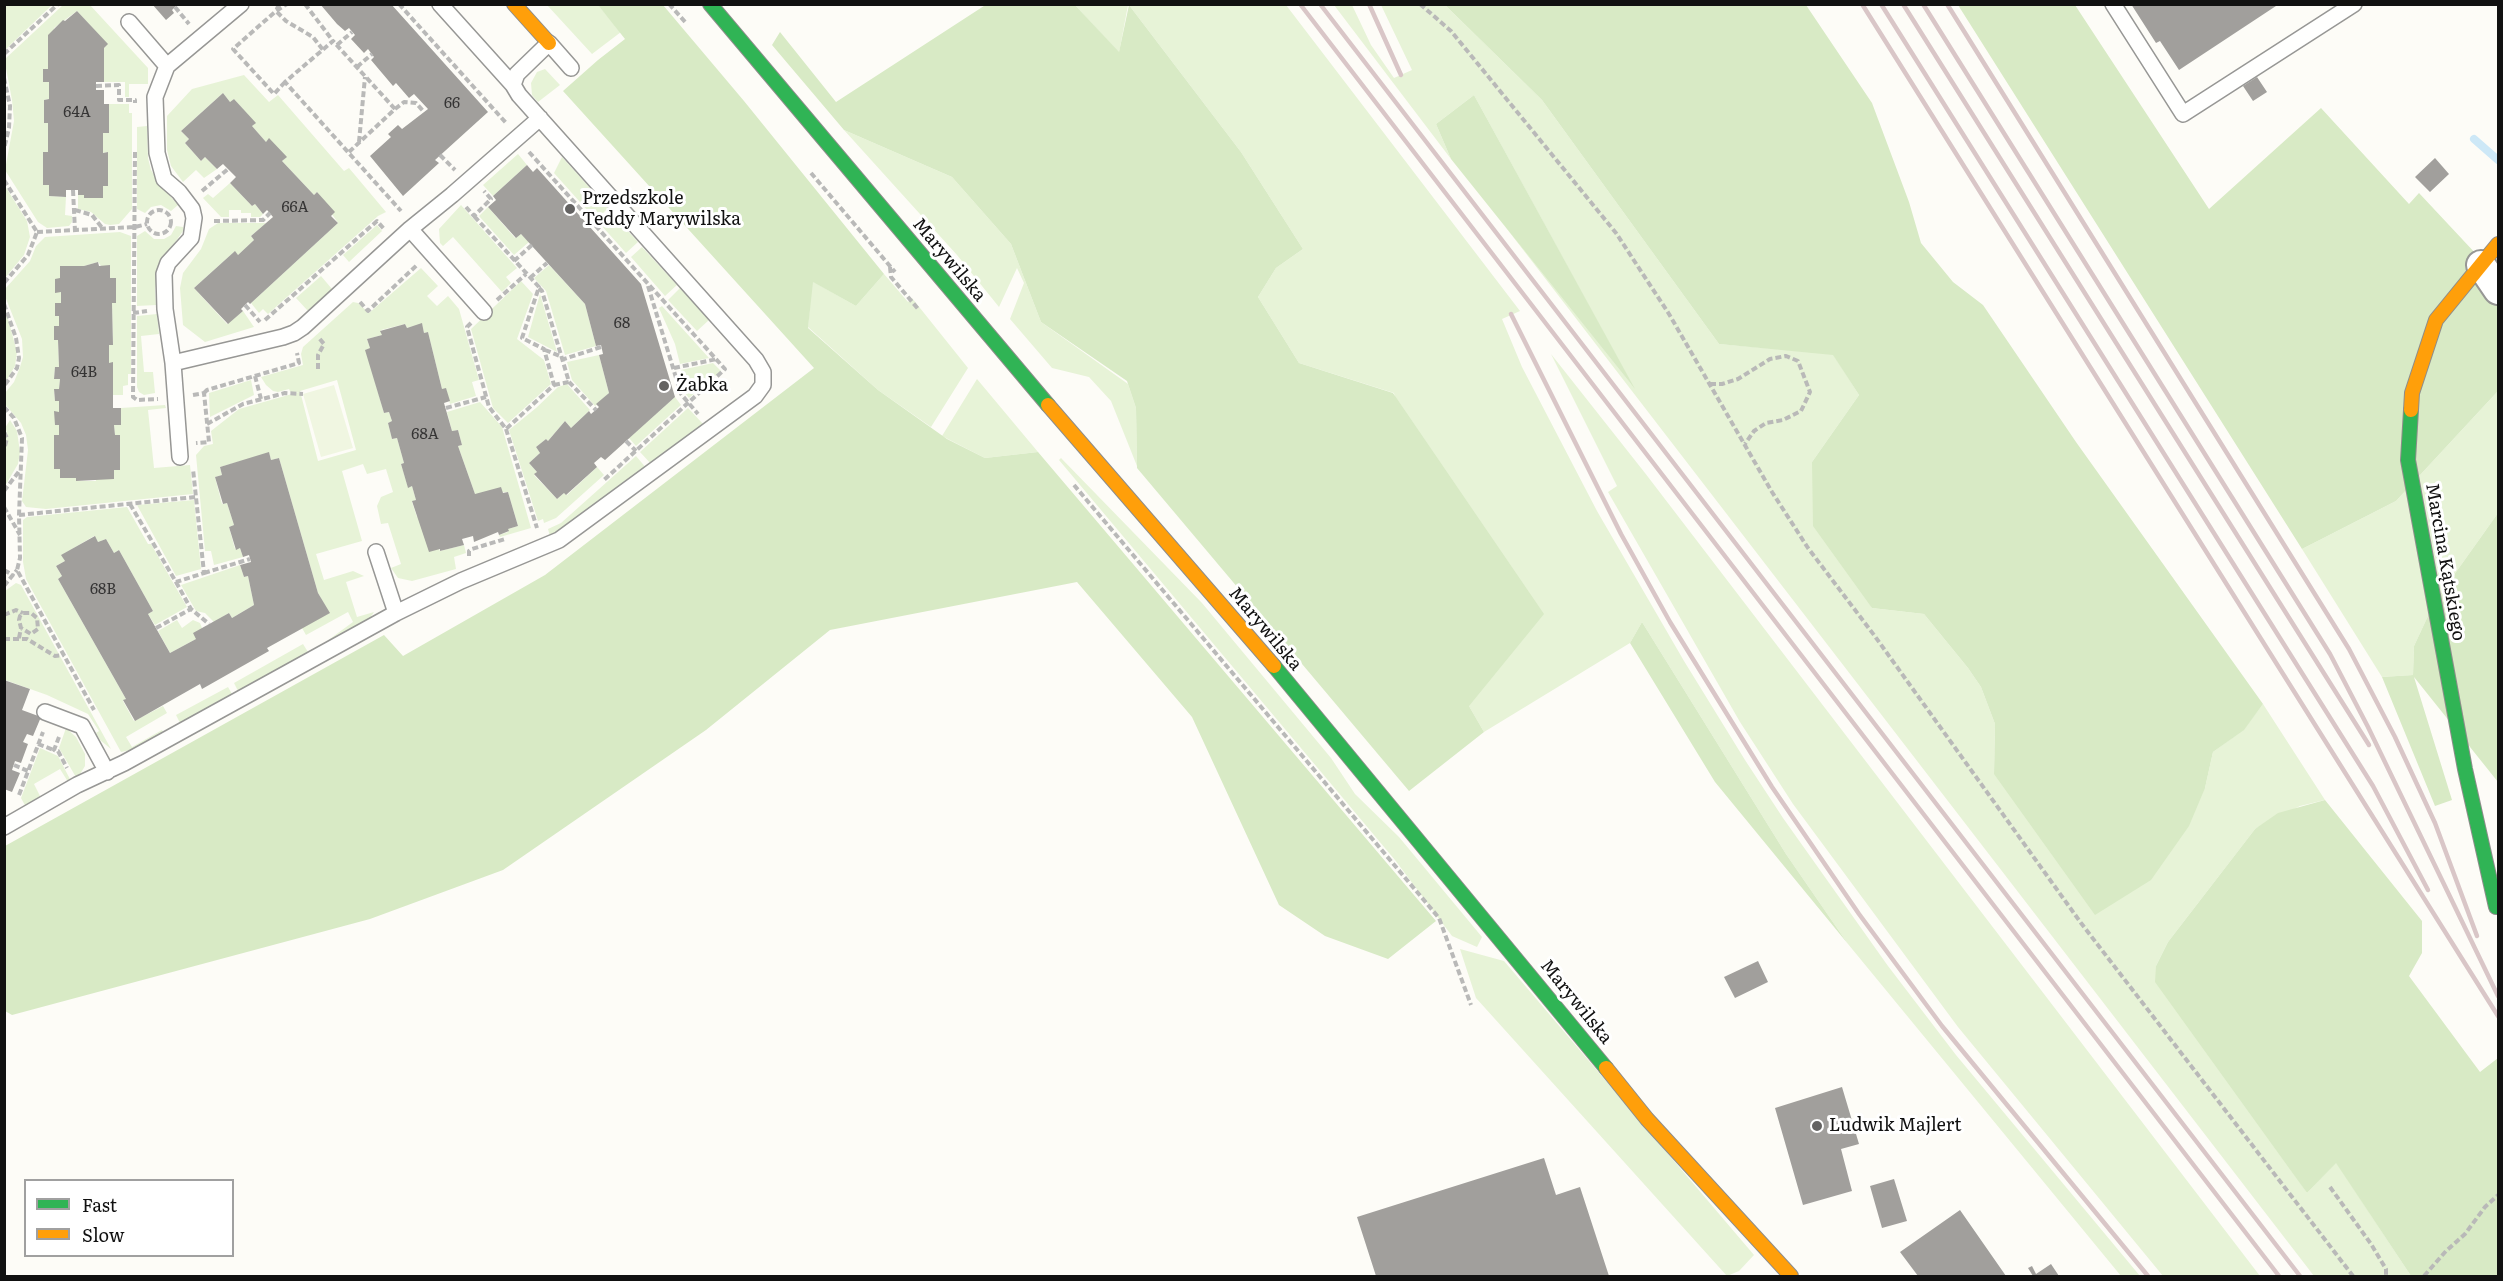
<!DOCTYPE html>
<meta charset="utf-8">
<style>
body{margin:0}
#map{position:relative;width:2503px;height:1281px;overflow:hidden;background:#fdfcf7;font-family:Literata,serif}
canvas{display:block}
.frame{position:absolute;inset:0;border:6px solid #111;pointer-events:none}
.legend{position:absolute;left:24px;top:1179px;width:210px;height:78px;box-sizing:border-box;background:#fff;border:2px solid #a0a0a0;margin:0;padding:8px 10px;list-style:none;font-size:18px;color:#111}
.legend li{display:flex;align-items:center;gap:12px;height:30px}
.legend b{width:30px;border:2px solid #a0a0a0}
</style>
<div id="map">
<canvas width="2503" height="1281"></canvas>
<div class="frame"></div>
<ul class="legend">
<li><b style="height:8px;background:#30b455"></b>Fast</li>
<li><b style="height:8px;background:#ff9f0a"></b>Slow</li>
</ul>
</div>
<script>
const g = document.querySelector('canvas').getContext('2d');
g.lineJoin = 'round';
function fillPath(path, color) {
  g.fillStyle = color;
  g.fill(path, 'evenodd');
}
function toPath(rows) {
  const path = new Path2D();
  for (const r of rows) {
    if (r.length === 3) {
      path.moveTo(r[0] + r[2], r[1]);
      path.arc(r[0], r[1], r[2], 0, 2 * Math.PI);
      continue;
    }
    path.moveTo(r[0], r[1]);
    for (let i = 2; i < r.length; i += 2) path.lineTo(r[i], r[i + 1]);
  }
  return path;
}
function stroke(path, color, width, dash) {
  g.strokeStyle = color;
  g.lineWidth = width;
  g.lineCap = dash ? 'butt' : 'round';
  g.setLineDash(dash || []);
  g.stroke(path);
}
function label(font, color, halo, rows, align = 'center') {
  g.font = font + ' Literata,serif';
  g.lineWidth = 6;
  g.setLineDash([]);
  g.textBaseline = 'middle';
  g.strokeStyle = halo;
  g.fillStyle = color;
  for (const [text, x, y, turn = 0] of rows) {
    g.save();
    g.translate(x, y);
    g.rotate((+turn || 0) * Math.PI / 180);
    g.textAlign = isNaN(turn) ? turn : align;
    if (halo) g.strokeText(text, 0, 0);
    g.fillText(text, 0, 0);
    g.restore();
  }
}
fillPath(toPath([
 [5,4,52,4,52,5,5,50],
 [63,5,90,5,148,68,148,84,129,84,129,97,125,97,125,82,104,82,104,48,107,44,77,11,54,28,49,99,44,100,44,122,48,123,48,152,43,152,43,185,49,185,49,196,66,197,65,215,72,216,72,222,69,226,47,228,38,222,5,170,14,121,12,100,5,63,5,59],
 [547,5,598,5,621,32,592,54],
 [1075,5,1128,5,1119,53],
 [1129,5,1286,5,1520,311,1502,319,1522,367,1597,511,1684,661,1745,760,1783,818,1888,966,1956,1055,2140,1276,2121,1276,1848,944,1786,854,1642,622,1630,643,1484,732,1469,706,1394,393,1299,363,1258,297,1276,268,1303,249,1241,152],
 [1334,5,1352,5,1371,45,1394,78,1412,70,1381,5,1445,5,1542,100,1719,344,1833,354,1859,395,1812,462,1872,608,1924,614,1968,668,1981,687,1995,724,1994,774,2205,788,2213,752,2243,730,2263,704,2325,800,2300,806,2255,829,2168,942,2156,966,2307,1193,2336,1162,2411,1276,2314,1276,1504,225,1632,385,1474,95,1436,124,1451,159],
 [545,69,560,85,538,102,532,95,531,83,537,72],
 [244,75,269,102,278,95,344,171,349,168,386,212,378,216,268,314,263,309,259,313,251,303,338,223,317,192,314,195,282,161,286,157,269,139,266,142,252,126,255,123,234,99,230,102,223,93,181,131,189,139,185,143,201,161,205,157,217,169,204,178,196,170,183,182,171,166,167,150,167,116,192,89],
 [109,104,129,104,129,113,132,113,132,209,119,224,110,225,105,224,91,212,78,209,78,195,84,195,84,198,103,186,108,152,103,153,103,133,109,133],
 [147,126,148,158,151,170,161,186,178,205,171,211,161,205,151,207,145,213,137,209,137,127],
 [844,130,952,177,1011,244,1041,322,1128,384,1136,408,1137,466,1111,401,1089,377,1052,368,1010,319,1024,283,1017,268,999,307,957,255],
 [518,154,527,165,493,196,483,185],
 [562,157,608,208,596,220,554,173],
 [230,183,252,206,255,204,263,214,260,217,251,217,251,213,241,213,241,210,229,210,229,217,221,217,203,198,208,194,213,198],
 [5,186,27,221,30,237,24,255,5,278],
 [461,205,517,268,506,277,511,283,502,292,453,237,443,246,440,243,439,229],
 [488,207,515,238,521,234,529,242,514,255,479,216],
 [612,214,638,242,626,253,600,224],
 [218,223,266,223,251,236,254,240,238,255,234,252,194,288,227,324,243,311,254,327,205,342,183,325,180,288,183,273,201,249,209,229],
 [377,225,382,231,349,262,343,255],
 [176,226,183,227,183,231,160,264,155,289,156,305,137,306,137,236,145,231,154,239,164,239,171,235],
 [120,232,131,236,131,374,128,374,128,385,123,386,123,395,113,395,113,363,109,363,109,345,113,345,112,303,116,303,116,278,110,278,98,262,84,266,61,266,60,278,55,292,61,292,61,303,55,303,55,316,59,316,59,326,54,326,54,340,58,340,59,367,55,368,54,378,60,379,59,389,54,390,55,401,59,401,59,412,55,412,55,425,59,425,59,435,54,436,54,469,60,469,60,478,76,478,76,481,96,481,96,479,114,470,120,470,120,436,115,435,114,425,121,425,121,408,165,405,166,408,148,410,154,468,190,465,193,494,46,509,26,507,22,501,28,450,26,435,21,423,4,403,5,393,14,382,20,367,23,357,22,339,5,296,5,289,30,261,36,246,45,237],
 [642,247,677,285,665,296,631,257],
 [549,265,585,304,596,346,565,355,546,291,534,278],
 [421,268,438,286,427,296,437,306,448,296,459,309,479,380,472,382,476,396,450,404,446,389,442,389,428,332,424,333,422,324,407,328,405,324,381,330,382,335,367,339,370,348,366,350,384,413,389,412,392,421,388,423,392,439,397,438,404,463,401,464,408,487,412,486,416,500,412,502,417,517,419,517,440,551,464,545,466,553,454,557,456,569,412,581,398,578,391,568,401,564,388,523,381,524,377,506,381,497,393,492,386,469,367,474,363,464,342,471,362,541,316,554,324,580,353,571,364,576,346,582,357,617,374,612,370,618,327,641,353,622,348,612,306,635,302,628,329,613,318,593,279,458,271,460,269,453,220,467,222,475,215,477,222,504,227,503,234,525,229,527,235,549,240,548,243,557,214,565,211,551,205,551,196,455,204,446,213,444,211,431,239,409,299,392,291,393,289,389,278,392,273,391,266,385,261,377,303,365,301,354,303,347,353,302,358,303,369,313],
 [337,380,356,450,318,461,300,391],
 [884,274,908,302,912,298,968,368,931,427,878,390,808,327,812,281,856,306],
 [321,276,332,289,308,311,296,298],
 [521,281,533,294,517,339,544,360,551,384,508,423,493,408,471,329],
 [680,288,709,320,697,331,668,300],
 [540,294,557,352,528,337],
 [662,306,709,358,680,364,675,344,659,308],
 [5,308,17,352,15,366,5,383],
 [157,314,159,334,141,336,144,372,153,372,155,393,144,395,139,392,137,387,137,316],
 [1551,354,1645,473,2260,1276,2163,1276,1958,1027,1793,804,1740,722,1608,492,1617,486],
 [599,355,609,393,595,406,572,380,567,362],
 [713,363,721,371,689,398,684,392,681,370],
 [977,379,1038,452,985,458,942,436],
 [251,380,254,395,210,417,209,393],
 [567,384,590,410,571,428,565,421,548,441,546,439,536,447,540,453,529,463,537,472,534,475,557,499,564,493,567,495,597,467,604,475,556,518,544,523,543,519,538,521,509,430,536,408,558,387],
 [2498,391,2498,513,2434,603,2414,646,2413,675,2382,677,2302,549,2396,501],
 [675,397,681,405,636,446,629,438],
 [480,402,502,427,531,528,500,537,499,535,508,532,508,529,518,526,508,492,475,494,458,446,462,445,458,430,452,431,447,412],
 [688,408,704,425,652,465,640,452],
 [10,420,17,431,20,452,18,464,5,486,4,433,7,432,5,428],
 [636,456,647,469,551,540,548,529,561,523],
 [1061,458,1202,603,1331,758,1355,794,1399,837,1482,937,1477,947,1452,936,1395,860,1059,460],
 [194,500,201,569,176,576,137,505],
 [127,507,148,544,151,544,187,607,155,625,148,614,153,611,119,550,114,553,106,539,98,542,94,536,62,555,65,561,56,566,62,576,58,579,126,699,123,701,134,721,163,706,167,713,126,737,132,747,162,730,163,732,131,750,121,752,26,579,23,562,23,520,27,517],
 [240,565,244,577,248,576,254,605,232,618,229,613,214,622,205,613,196,611,181,585],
 [16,583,21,585,111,749,100,740,96,733,99,731,88,714,47,695,5,680,5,591],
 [177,620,182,628,193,620,200,623,202,628,196,639,170,653,158,631],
 [303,644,308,652,238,691,234,683],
 [228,687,232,694,180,723,176,715],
 [66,728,76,737,85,754,85,766,77,779,59,748],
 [40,748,58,756,72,783,70,785,60,769,34,784,42,800,27,809,21,798],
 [1460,949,1504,961,1754,1255,1739,1271,1727,1276,1476,998]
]), '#e7f3d7');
fillPath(toPath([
 [987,4,1075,5,1119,52,1129,5,1241,152,1303,249,1276,268,1258,297,1299,363,1393,393,1544,614,1469,706,1484,732,1409,791,1137,468,1136,408,1127,381,1041,322,1011,244,952,177,844,130,772,45,780,32,836,102],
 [598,5,663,5,744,101,884,274,856,306,813,282,808,328,878,390,947,439,985,458,1038,452,1436,921,1388,959,1325,936,1279,905,1192,717,1077,582,830,630,706,730,503,870,370,919,12,1015,5,1011,5,846,384,635,403,656,545,575,814,368,563,91,598,60,625,39],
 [1445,5,1806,5,1872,103,1909,202,1921,243,1953,282,1983,305,2076,442,2263,704,2244,730,2213,752,2205,788,2189,826,2151,880,2095,915,1994,774,1995,724,1981,687,1968,668,1924,614,1872,608,1813,526,1812,462,1859,395,1833,355,1719,344,1542,100],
 [1958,5,2075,5,2209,209,2321,108,2409,204,2419,193,2477,255,2498,304,2498,391,2396,501,2302,549],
 [1474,95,1635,389,1451,159,1436,124],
 [2498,513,2498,782,2414,677,2452,800,2435,806,2382,677,2413,675,2414,646,2434,603],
 [1642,622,1786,854,1848,944,1715,782,1630,643],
 [2325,800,2422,921,2422,953,2409,976,2480,1072,2498,1058,2498,1276,2411,1276,2336,1163,2307,1193,2155,982,2156,966,2168,942,2255,829,2278,813]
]), '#d8eac5');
fillPath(toPath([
 [334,385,353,448,321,457,303,394]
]), '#f0f6e1');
stroke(toPath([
 [2474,139,2498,160]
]), '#cde8f7', 8);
fillPath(toPath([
 [152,4,178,4,172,10,174,13,166,20],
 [320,4,391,4,488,112,435,160,439,163,403,196,370,156,391,137,388,134,398,125,402,129,428,109,414,94,409,98,396,83,393,86,371,60,374,57,368,49,364,53,351,39,355,35,349,28,345,31,337,24],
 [2131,4,2279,4,2179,70,2160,41,2156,43],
 [77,11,108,44,104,48,104,82,96,82,96,90,104,90,104,104,109,104,109,133,103,133,103,153,108,152,108,186,103,186,103,198,84,198,84,195,78,195,78,190,66,190,66,197,49,196,49,185,43,185,43,152,48,152,48,123,44,123,44,100,49,99,49,82,43,82,43,69,48,69,48,35,63,20,65,21],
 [2257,77,2267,92,2253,101,2243,86],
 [223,93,230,102,234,99,256,123,252,126,266,142,269,138,287,157,282,161,314,195,317,192,335,212,331,216,338,223,250,304,248,302,241,309,243,311,228,324,194,288,235,251,238,255,254,240,251,236,273,217,267,210,263,214,255,204,252,206,230,183,236,177,223,164,217,169,205,157,201,161,185,143,189,139,181,131],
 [2435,158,2449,174,2430,192,2415,177],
 [527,165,533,172,537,168,641,284,675,397,605,460,601,457,594,463,597,467,566,495,564,493,557,499,534,474,537,472,529,463,540,453,536,447,546,439,548,441,565,421,571,428,589,411,591,414,599,407,596,404,609,393,599,355,603,354,601,345,596,346,585,304,521,234,516,238,488,207,496,200,493,196],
 [98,262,99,266,110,265,110,278,116,278,116,303,112,303,113,345,109,345,109,363,113,362,113,408,121,408,121,425,114,425,115,435,120,435,120,470,114,470,114,479,76,481,76,478,60,478,60,469,54,469,54,435,59,435,59,425,55,425,54,411,59,412,59,401,55,401,54,389,59,389,60,379,54,379,55,367,59,367,58,340,54,340,54,326,59,326,59,316,55,316,55,303,61,303,61,292,55,293,55,279,60,278,60,266,84,266],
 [422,323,424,333,428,332,442,389,446,388,450,401,444,403,452,431,458,430,462,445,458,446,475,494,501,487,503,493,508,492,518,526,508,529,509,531,499,535,498,532,474,542,473,536,462,539,464,545,440,551,440,549,429,552,412,501,416,500,412,486,408,488,401,464,404,463,397,438,392,439,388,423,392,421,389,412,384,413,365,350,370,348,367,339,382,335,380,331,405,324,407,328],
 [269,452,271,460,279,458,318,593,330,613,267,648,269,651,202,689,200,684,135,721,123,700,126,699,58,579,62,576,56,566,65,561,61,555,95,536,98,542,106,539,114,553,119,550,153,611,148,614,170,653,196,639,193,633,229,613,232,618,254,605,248,576,244,577,240,565,251,562,249,555,243,557,240,548,236,550,229,527,234,525,227,503,223,504,215,477,222,475,220,467],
 [4,680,30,689,22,710,41,717,33,736,27,734,23,742,28,744,21,763,15,761,12,770,20,773,12,792,4,789],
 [1758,961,1768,982,1735,998,1724,977],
 [1842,1087,1859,1144,1841,1149,1852,1191,1803,1205,1775,1108],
 [1544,1158,1556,1195,1580,1187,1609,1276,1376,1276,1357,1217],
 [1894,1179,1907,1221,1882,1228,1870,1186],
 [1960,1210,2006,1276,1918,1276,1900,1252],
 [2051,1264,2059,1276,2033,1276,2028,1268,2032,1266,2036,1274]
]), '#a19f9c');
const lane = toPath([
 [241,4,167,66,155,97,157,153,164,179,179,192,192,209,194,218,191,238,168,263,164,274,165,309,173,363,283,337,294,333,303,327,410,229,484,312],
 [440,4,513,85],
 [2113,4,2183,114,2354,4],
 [129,22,167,66],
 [410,229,452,195,540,118],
 [173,363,180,457],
 [376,552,396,613],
 [45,712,82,726,107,772],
 [4,827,77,785,124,763,396,613,461,581,559,540,755,396,763,385,763,372,756,360,519,95,513,85,517,74,549,43,571,68]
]);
const street = toPath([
 [2481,265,2498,290]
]);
const fast = toPath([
 [710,4,1048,405],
 [2411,410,2408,460,2465,769,2496,907],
 [1274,666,1606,1068]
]);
const slow = toPath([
 [514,4,549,43],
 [1048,405,1274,666],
 [2411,410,2412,393,2436,320,2498,244],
 [1606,1068,1647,1119,1791,1276]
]);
stroke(lane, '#979795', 18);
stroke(street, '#979795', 32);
stroke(fast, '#8e8d8b', 16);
stroke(slow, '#8e8d8b', 16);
stroke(toPath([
 [279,4,276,11,286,21,313,37,323,50],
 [305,4,333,41],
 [399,4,507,124],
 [669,4,687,24],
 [1420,4,1451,31,1616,233,1669,314,1772,492,1808,548,1874,635,2081,923,2353,1276],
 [175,7,189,24],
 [337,45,352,32],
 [4,54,58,4],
 [357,67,372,54],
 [4,78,10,106,9,128,4,149],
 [285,82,274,94,233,49,276,11,287,4],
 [96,86,119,85,119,100,135,100,135,103],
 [395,109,404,102,416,103,424,112],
 [359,142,365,77],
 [135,152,133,397,137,400,158,399],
 [349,152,395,109,333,41,285,82,401,211],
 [529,152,725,369,604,480],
 [440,155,455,170],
 [811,173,895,272],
 [4,180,37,232,28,255,4,283],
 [73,190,75,231],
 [202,191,228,169],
 [466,207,474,216,491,199,484,191],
 [75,210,92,215,103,229],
 [159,222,12],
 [214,221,263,220,270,213],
 [37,232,135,227,147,224],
 [514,261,532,245],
 [890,267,891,277,919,310],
 [530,278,547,263],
 [648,286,681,394,698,414],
 [539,288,542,291,569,382,596,410],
 [497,300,526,274],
 [360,302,368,311,417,265],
 [4,304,16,338,19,358,17,368,4,386],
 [245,305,260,322],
 [133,313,147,311],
 [265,320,377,221,384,229],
 [471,323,467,327,489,407,506,429,554,385,544,349,522,338,539,287,474,216],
 [545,350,560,356],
 [561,360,601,347],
 [674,368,717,359],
 [318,369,318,355,324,344,319,338],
 [255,376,261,399],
 [1710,384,1722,384,1738,379,1770,359,1786,356,1798,361,1810,392,1801,411,1783,420,1766,423,1754,431,1745,444],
 [554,385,569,382],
 [204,393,207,390,299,363,297,353],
 [193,395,204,393,209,442,196,443],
 [4,407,14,418,22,438,19,515,20,558,17,570,94,710],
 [446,408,486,397],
 [207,424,243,404,285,393,303,394],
 [506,429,537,528],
 [4,432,7,438,4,450],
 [626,441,636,451],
 [1074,485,1439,918,1471,1005],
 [4,491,20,470],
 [130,504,176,582,204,573,193,469],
 [4,507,20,535],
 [19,515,196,497],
 [469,556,469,551,472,549,505,539],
 [4,570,14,576],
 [204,573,250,559],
 [176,582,191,609,209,624],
 [4,586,17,570],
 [4,615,16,610,23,613],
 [156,628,191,609],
 [19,638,21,628,19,620,20,616,23,613,31,613,37,618,38,629,31,634,21,628],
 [4,639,27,639,55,656,64,655],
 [59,737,54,750,58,751,67,768],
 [38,744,54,750],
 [14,765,28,771],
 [19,795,43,732],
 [2330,1187,2371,1244,2386,1269,2386,1276],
 [2424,1276,2446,1251,2465,1234,2485,1207,2498,1195]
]), '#b9b9b8', 4, [6, 3]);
stroke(lane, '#fffffe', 15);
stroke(street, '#fffffe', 28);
stroke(fast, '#30b455', 14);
stroke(slow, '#ff9f0a', 14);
stroke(toPath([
 [1300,4,2279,1276],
 [1320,4,2300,1276],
 [1369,4,1401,75],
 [1862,4,2498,1016],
 [1881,4,2373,786,2428,890],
 [1903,4,2369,745],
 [1923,4,2330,654,2368,727,2498,996],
 [1947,4,2349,649,2395,737,2435,823,2477,936],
 [1511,314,1621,534,1670,622,1772,787,1859,914,1942,1026,2148,1276]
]), '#d9c6c7', 4.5);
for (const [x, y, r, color] of [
 [570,209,6,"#646362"],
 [664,386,6,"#646362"],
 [1817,1126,6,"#646362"]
]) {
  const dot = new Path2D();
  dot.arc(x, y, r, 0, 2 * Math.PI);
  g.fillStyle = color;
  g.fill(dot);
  stroke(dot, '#fff', 2);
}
label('15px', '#353434', null, [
 ["66",452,104],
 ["64A",77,113],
 ["66A",295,208],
 ["68",622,324],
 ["64B",84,373],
 ["68A",425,435],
 ["68B",103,590]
]);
label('18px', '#111', '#fff', [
 ["Przedszkole",582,199],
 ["Teddy Marywilska",582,220],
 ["Żabka",676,386],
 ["Ludwik Majlert",1829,1126]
], 'left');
label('18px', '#111', '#fff', [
 ["Marywilska",949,260,50],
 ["Marcina Kątskiego",2445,562,80],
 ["Marywilska",1265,629,50],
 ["Marywilska",1576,1002,51]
]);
</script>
